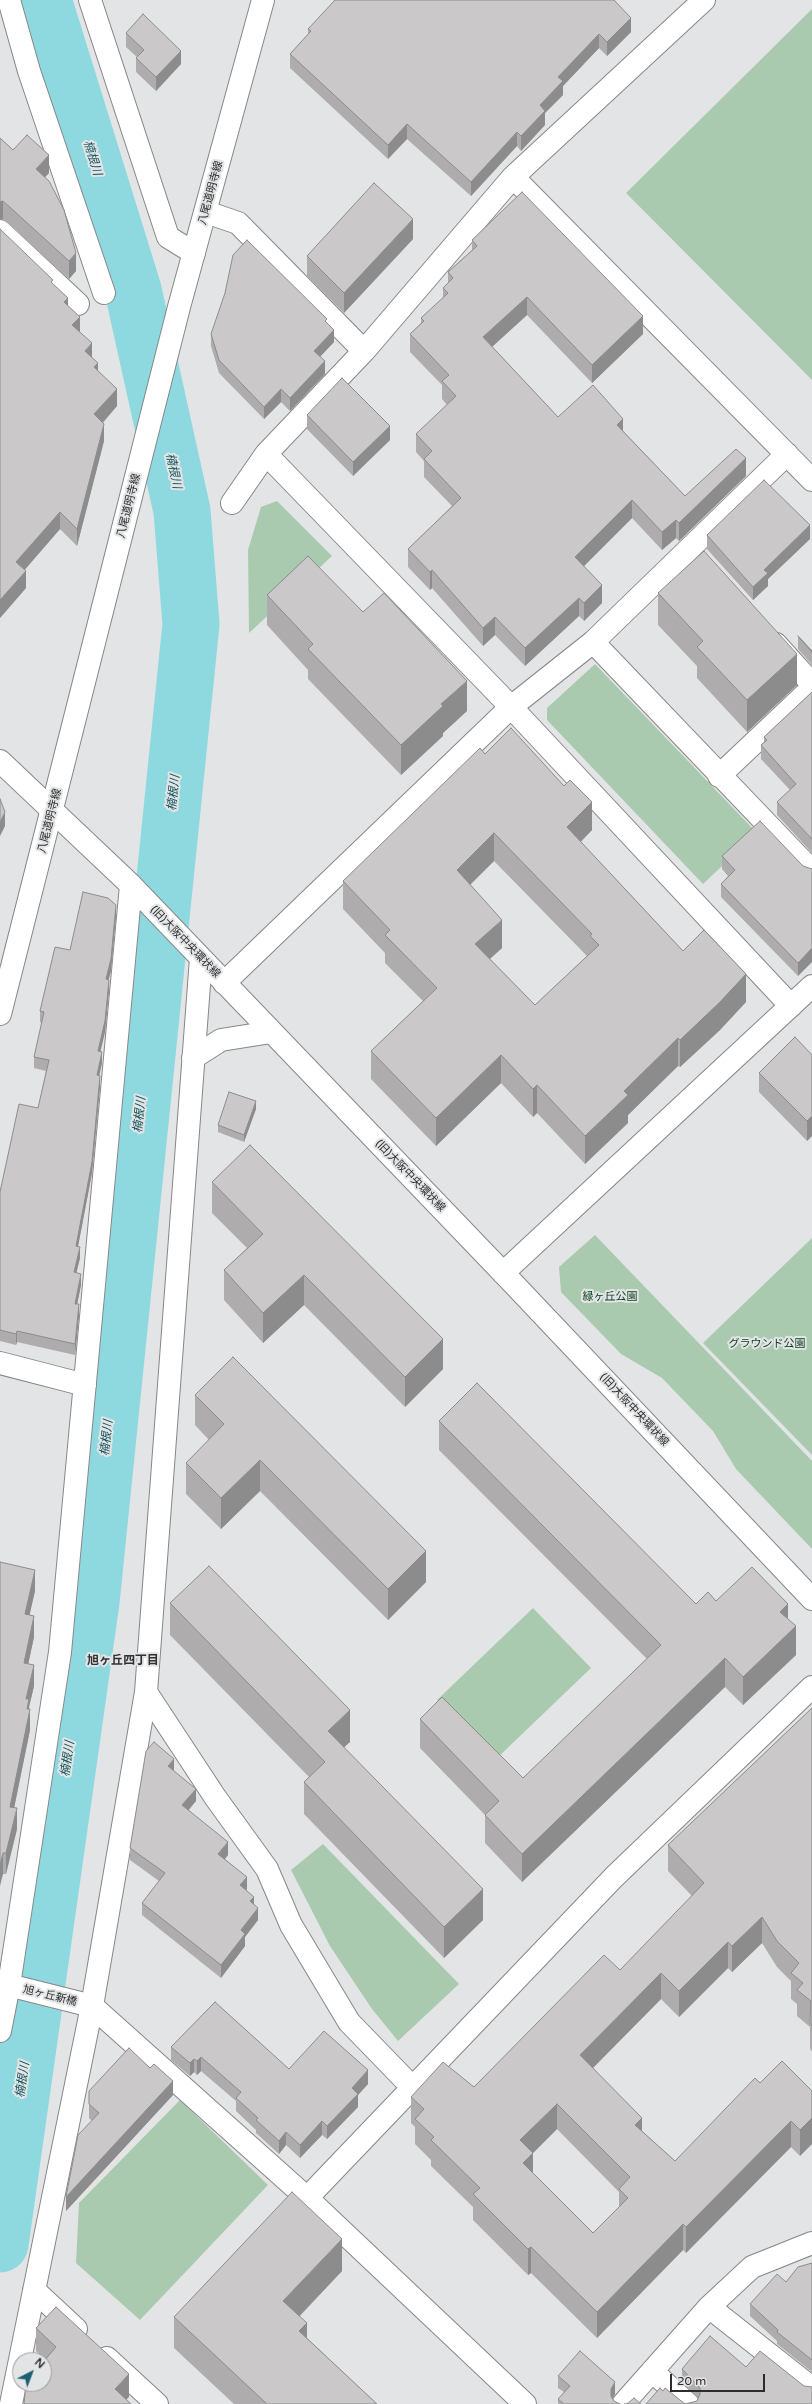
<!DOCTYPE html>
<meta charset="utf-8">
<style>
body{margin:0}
#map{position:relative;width:812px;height:2404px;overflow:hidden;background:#e3e4e6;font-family:"Varela Round",sans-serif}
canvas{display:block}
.north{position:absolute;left:12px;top:2352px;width:40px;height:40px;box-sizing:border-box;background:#e3e4e6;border:1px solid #9a9a9c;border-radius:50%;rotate:42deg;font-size:11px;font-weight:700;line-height:16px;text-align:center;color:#2c2c2d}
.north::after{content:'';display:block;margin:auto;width:14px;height:18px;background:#1c5f72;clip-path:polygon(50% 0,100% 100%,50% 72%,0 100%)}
.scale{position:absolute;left:670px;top:2374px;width:95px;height:18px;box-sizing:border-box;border:2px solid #2c2c2d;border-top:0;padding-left:5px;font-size:12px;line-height:14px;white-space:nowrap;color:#2c2c2d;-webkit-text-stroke:3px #e3e4e6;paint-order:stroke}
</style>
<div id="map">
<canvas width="812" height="2404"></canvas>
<div class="north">N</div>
<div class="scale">20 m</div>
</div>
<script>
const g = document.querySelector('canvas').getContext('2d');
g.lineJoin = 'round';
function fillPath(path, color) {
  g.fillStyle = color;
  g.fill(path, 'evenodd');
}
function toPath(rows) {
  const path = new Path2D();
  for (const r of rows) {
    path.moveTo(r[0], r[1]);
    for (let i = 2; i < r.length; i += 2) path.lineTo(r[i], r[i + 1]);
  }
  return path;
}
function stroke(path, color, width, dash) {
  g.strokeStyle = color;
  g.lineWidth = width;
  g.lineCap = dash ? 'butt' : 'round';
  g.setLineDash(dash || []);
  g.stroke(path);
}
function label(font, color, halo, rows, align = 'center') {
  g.font = font + ' "Varela Round","Noto Sans JP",sans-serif';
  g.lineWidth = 4;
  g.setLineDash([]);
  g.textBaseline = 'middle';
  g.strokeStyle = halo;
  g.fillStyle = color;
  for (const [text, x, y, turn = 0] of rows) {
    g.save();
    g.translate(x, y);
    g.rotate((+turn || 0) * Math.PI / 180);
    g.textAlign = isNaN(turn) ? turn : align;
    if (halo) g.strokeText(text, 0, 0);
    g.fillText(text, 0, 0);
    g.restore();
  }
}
fillPath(toPath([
 [812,9,812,380,626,193],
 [277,501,332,556,249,633,248,550,261,507],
 [595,664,757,833,703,884,547,720,547,708],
 [595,1235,812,1461,812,1549,736,1469,713,1431,662,1378,621,1354,561,1292,559,1267],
 [812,1238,812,1455,703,1343],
 [533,1608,591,1668,495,1760,437,1700],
 [323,1844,459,1984,398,2041,372,2009,330,1946,291,1870],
 [180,2100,268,2185,140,2320,76,2263,79,2203]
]), '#aacaaf');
stroke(toPath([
 [0,2244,91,1602,191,624,182,511,133,290,43,0]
]), '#8ed9e0', 57);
const minor = toPath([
 [9,0,29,71,104,293],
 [90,0,168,237,194,253],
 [513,177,812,480],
 [206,212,238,223,364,351],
 [0,231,78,304],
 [266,454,511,707,791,1006],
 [232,503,266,454,364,351,513,177,704,0],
 [593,642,812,871],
 [776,644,812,684],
 [0,761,131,885,509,1279,812,1599],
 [719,776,812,688],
 [224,983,511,707,593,642,787,454],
 [193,1058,221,1040,271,1032],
 [503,1273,812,986],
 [0,1363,85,1385],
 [146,1692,215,1797,267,1869,291,1925,349,2022,412,2087],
 [0,1983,92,2006,307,2198,525,2404],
 [0,2031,9,1985,60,1652,131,885],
 [307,2198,614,1877,812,1687],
 [34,2290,76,2329],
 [709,2307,812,2388],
 [107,2358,157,2404],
 [652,2371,688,2404],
 [11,2404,92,2006,146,1692,201,958],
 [623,2404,709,2307,752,2267,812,2243]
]);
const major = toPath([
 [0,1014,179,307,263,0]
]);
stroke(minor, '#878789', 24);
stroke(major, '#878789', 24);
stroke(minor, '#fff', 22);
stroke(major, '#fff', 22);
fillPath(toPath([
 [308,29,631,32,607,56,599,48,563,86,563,95,545,113,545,125,521,151,517,146,471,196,407,139,388,159,290,68,290,54,308,35],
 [126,33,181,64,156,91,136,72,136,58,137,57,126,47],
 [0,138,13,150,49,173,45,177,76,271,69,279,3,219,0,220],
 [413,239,344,313,307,276,307,256],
 [472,240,643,334,592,383,527,315,492,347,558,417,623,431,685,496,746,476,679,541,676,538,662,550,632,518,584,566,602,603,584,621,579,616,525,666,495,635,483,646,432,588,430,590,408,567,408,549,452,506,424,477,424,461,416,452,416,434,447,405,442,399,442,385,410,352,410,334,421,323,421,318,443,298,443,288,448,283,448,272,472,250],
 [53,284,68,306,98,371,117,406,103,423,104,441,77,546,60,529,24,570,26,588,0,618],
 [327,323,334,342,320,357,325,374,290,411,281,402,264,419,219,373,211,346,211,334],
 [307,415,390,440,353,476,307,429],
 [707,535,810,539,768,579,768,586,753,600,707,549],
 [658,593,797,685,747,732,697,678,697,666,658,625],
 [267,595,363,612,467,711,443,733,443,736,401,775,308,679,308,670,267,625],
 [798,636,812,651,812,665,798,649],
 [812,692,812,853,777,815,777,802,790,790,761,759,761,745,764,742,764,737],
 [485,754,592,830,581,842,683,951,746,1002,720,1030,680,1067,678,1066,628,1115,628,1123,585,1164,537,1113,533,1117,501,1083,436,1146,371,1079,371,1051,423,1001,385,963,385,953,343,909,343,881],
 [494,861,587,956,535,1005,490,959,502,948,470,884],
 [722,856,803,866,798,976,721,897,721,884,728,876,722,869],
 [116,916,111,971,108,980,109,991,105,1032,100,1051,102,1063,99,1076,100,1087,92,1173,78,1246,80,1258,76,1273,81,1285,77,1304,79,1316,75,1355,17,1342,16,1345,0,1341,0,1192,38,1108,46,1071,34,1068,34,1057,42,1023,40,1022,40,1011,70,950],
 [812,1055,807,1141,759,1092,759,1073],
 [256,1109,244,1142,218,1132,218,1125],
 [212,1182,443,1369,405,1407,304,1305,263,1343,224,1300,224,1270,247,1248,212,1213],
 [195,1395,426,1582,388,1620,260,1491,221,1529,186,1494,186,1463,209,1440,195,1425],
 [439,1421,696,1604,716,1601,788,1620,796,1655,743,1705,725,1687,522,1882,485,1843,485,1815,420,1748,420,1719,523,1778,647,1659,439,1450],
 [0,1562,35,1591,29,1615,34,1637,28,1664,34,1686,29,1707,30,1730,14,1808,17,1829,6,1874,3,1874],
 [170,1603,350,1742,344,1747,483,1920,444,1958,304,1814,304,1782,309,1777,170,1635],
 [812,1708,812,2052,810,2048,810,2027,797,2016,797,2004,791,1999,791,1981,777,1967,762,1943,732,1972,728,1968,679,2017,661,1999,593,2068,642,2131,675,2161,760,2083,812,2091,800,2156,791,2147,686,2253,683,2250,597,2338,531,2273,528,2275,473,2220,473,2207,431,2166,431,2160,415,2144,415,2127,411,2123,411,2097,474,2087,620,1970,692,1896,668,1871,668,1845],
 [557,2129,619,2192,619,2207,593,2233,533,2173,533,2153],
 [174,1771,196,1801,189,1810,228,1855,225,1859,247,1889,246,1890,254,1904,258,1920,245,1937,245,1946,221,1978,142,1915,142,1903,159,1881,130,1860,130,1848],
 [171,2047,289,2069,368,2084,358,2095,358,2107,327,2139,322,2135,300,2158,286,2145,279,2154,256,2133,256,2130,236,2111,236,2101,201,2071,197,2075,194,2072,190,2076,171,2060],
 [150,2068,173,2095,66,2211,92,2121,89,2118,89,2091],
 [812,2263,812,2372,777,2344,777,2341,750,2316,750,2304,786,2282],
 [342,2271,300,2316,307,2338,377,2404,234,2404,174,2348,174,2317],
 [36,2328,129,2397,45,2359,36,2351],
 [746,2367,804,2386,697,2401,698,2398,682,2381,682,2369],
 [558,2376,615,2394,613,2398,614,2401,620,2404,558,2404,558,2399,564,2392,558,2388]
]), '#aeacac');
fillPath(toPath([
 [631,18,631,32,607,56,607,42],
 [599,34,599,48,563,86,563,95,545,113,545,125,521,151,521,136,558,77],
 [181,51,181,64,156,91,156,77],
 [407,124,407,139,388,159,388,145],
 [517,132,517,146,471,196,471,182],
 [49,155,49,173,36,187,36,169],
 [3,201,3,219,0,220,0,202],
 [413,219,413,239,344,313,344,293],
 [76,253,76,271,69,279,69,261],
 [527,297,527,315,483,355,483,337],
 [68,298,68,316,64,302],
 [643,316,643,334,592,383,592,365],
 [80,317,80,334,72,325],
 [334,330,334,342,314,363,314,351],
 [92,343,92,361,85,351],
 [325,361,325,374,290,411,290,398],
 [98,363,98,380,94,367],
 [117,389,117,406,94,432,94,414],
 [281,389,281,402,264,419,264,407],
 [623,419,623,437,617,425],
 [104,424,104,441,77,546,77,529],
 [390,426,390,440,353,476,353,462],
 [746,458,746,476,679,541,679,523],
 [632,500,632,518,575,575,575,557],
 [60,512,60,529,16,580,16,562],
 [676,520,676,538,662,550,662,532],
 [810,525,810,539,768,579,768,586,753,600,753,587,764,570],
 [432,570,432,588,430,590,430,572],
 [26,571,26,588,0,618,0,600],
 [602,585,602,603,584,621,584,603],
 [579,598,579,616,525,666,525,648],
 [495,617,495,635,483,646,483,628],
 [797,654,797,685,747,732,747,700],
 [467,681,467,711,443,733,443,736,401,775,401,745,441,704],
 [592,802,592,830,567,855,567,827],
 [5,812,5,826,0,836,0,822],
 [494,833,494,861,457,898,457,870],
 [116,905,116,916,111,971,106,990,106,979],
 [502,920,502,948,475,972,475,944],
 [812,948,812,962,798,976,798,963],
 [746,974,746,1002,720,1030,680,1067,680,1040],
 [109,980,109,991,105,1032,98,1062,98,1051],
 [678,1038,678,1066,628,1115,628,1123,585,1164,585,1136,624,1091],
 [102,1052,102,1063,97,1086,97,1075],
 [501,1055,501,1083,436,1146,436,1118],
 [100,1076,100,1087,92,1173,76,1257,76,1246],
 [537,1085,537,1113,533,1117,533,1089],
 [256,1101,256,1109,244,1142,244,1135],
 [812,1116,812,1136,807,1141,807,1121],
 [80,1247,80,1258,74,1283,74,1272],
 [81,1274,81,1285,75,1315,75,1304],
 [304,1275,304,1305,263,1343,263,1313],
 [79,1304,79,1316,75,1355,75,1344],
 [17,1331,17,1342,16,1345,16,1334],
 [443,1339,443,1369,405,1407,405,1377],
 [260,1460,260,1491,221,1529,221,1498],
 [426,1551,426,1582,388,1620,388,1589],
 [35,1570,35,1591,25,1635,25,1614],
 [788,1604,788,1633,780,1612],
 [34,1616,34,1637,24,1684,24,1663],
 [796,1626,796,1655,743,1705,743,1677],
 [725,1658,725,1687,522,1882,522,1854],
 [34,1665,34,1686,29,1707,29,1716,30,1709,30,1730,10,1828,10,1807,26,1699],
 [350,1710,350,1742,328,1762,328,1731],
 [174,1759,174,1772,168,1766],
 [196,1789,196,1801,182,1817,182,1805],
 [17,1808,17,1829,6,1874,6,1853],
 [228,1842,228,1855,218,1867,218,1854],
 [3,1853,3,1874,0,1886,0,1865],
 [247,1877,247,1889,240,1898,240,1885],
 [483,1889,483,1920,444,1958,444,1927],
 [254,1897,254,1909,250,1901],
 [258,1908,258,1920,245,1937,245,1946,221,1978,221,1965,241,1930],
 [762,1917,762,1943,732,1972,732,1946],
 [728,1942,728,1968,679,2017,679,1991],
 [661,1973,661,1999,580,2081,580,2055],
 [201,2057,201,2071,197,2075,197,2061],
 [194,2059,194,2072,190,2076,190,2063],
 [368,2070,368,2084,358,2095,358,2107,327,2139,327,2126,352,2088],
 [173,2081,173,2095,66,2211,66,2197],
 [557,2104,557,2129,533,2153,533,2179,523,2189,520,2140],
 [642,2118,642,2144,635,2125],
 [812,2118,812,2144,800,2156,800,2130],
 [322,2121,322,2135,300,2158,300,2145],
 [791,2121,791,2147,686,2253,686,2227],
 [286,2132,286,2145,279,2154,279,2141],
 [683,2224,683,2250,597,2338,597,2312],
 [342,2239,342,2271,283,2333,283,2301],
 [531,2247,531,2273,528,2275,528,2249],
 [307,2323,307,2354,299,2331],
 [129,2374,129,2397,122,2404,115,2389],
 [615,2382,615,2394,611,2401,611,2389]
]), '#8d8c8c');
const building = toPath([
 [335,0,614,0,631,18,607,42,599,34,558,77,563,81,540,105,545,111,521,136,517,132,471,182,407,124,388,145,290,54,311,31,308,29,335,0],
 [143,14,181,51,156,77,136,58,144,50,126,33,143,14],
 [27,135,49,155,36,169,49,181,64,210,76,253,69,261,3,201,0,202,0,138,13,150,27,135],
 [374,183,413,219,344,293,307,256,374,183],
 [522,192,643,316,592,365,527,297,483,337,558,417,593,385,623,419,617,425,685,496,736,449,746,458,679,523,676,520,662,532,632,500,575,557,602,585,584,603,579,598,525,648,495,617,483,628,432,570,430,572,408,549,461,498,424,459,432,451,416,434,456,396,442,381,449,375,410,334,424,321,421,318,448,293,443,288,453,278,448,272,477,246,472,240,522,192],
 [0,229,53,280,51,282,68,298,64,302,80,317,72,325,92,343,85,351,98,363,94,367,117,389,94,414,104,424,77,529,60,512,16,562,26,571,0,600,0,229],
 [247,240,327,319,325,321,334,330,314,351,325,361,290,398,281,389,264,407,219,360,211,334,225,293,233,255,247,240],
 [342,378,390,426,353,462,307,415,342,378],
 [764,480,810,525,764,570,768,573,753,587,707,535,764,480],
 [704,551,797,654,747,700,697,647,703,641,658,593,704,551],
 [308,556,363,612,384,593,467,681,441,704,443,706,401,745,308,649,313,644,267,595,308,556],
 [798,636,812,651,812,652,798,636],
 [812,692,812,839,777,802,796,784,761,745,767,740,764,737,812,692],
 [511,728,564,786,570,780,592,802,567,827,683,951,704,930,746,974,720,1002,680,1040,678,1038,624,1091,628,1095,585,1136,537,1085,533,1089,501,1055,436,1118,371,1051,437,988,385,935,390,930,343,881,480,748,485,754,511,728],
 [494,833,592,934,590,936,599,945,535,1005,475,944,502,920,457,870,494,833],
 [0,799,5,812,0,822,0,799],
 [760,821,803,866,812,869,812,948,798,963,721,884,735,870,722,856,760,821],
 [83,892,108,898,116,905,111,959,106,979,109,980,105,1021,98,1051,102,1052,97,1075,100,1076,92,1162,76,1246,80,1247,74,1272,81,1274,75,1304,79,1304,75,1344,17,1331,16,1334,0,1330,0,1192,19,1104,38,1108,49,1060,34,1057,44,1012,40,1011,55,947,70,950,83,892],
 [795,1037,812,1055,812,1116,807,1121,759,1073,795,1037],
 [229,1092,256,1101,244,1135,218,1125,229,1092],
 [250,1145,443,1339,405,1377,304,1275,263,1313,224,1270,263,1234,212,1182,250,1145],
 [233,1357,426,1551,388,1589,260,1460,221,1498,186,1463,224,1424,195,1395,233,1357],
 [477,1383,696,1604,708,1592,716,1601,752,1567,788,1604,780,1612,796,1626,743,1677,725,1658,522,1854,485,1815,499,1801,420,1719,442,1697,523,1778,661,1645,439,1421,477,1383],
 [0,1562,35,1570,25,1614,34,1616,24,1663,34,1665,26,1699,29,1699,27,1709,30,1709,10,1807,17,1808,6,1853,3,1853,0,1865,0,1562],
 [209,1566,350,1710,328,1731,483,1889,444,1927,304,1782,325,1762,170,1603,209,1566],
 [812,1708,812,2026,810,2022,811,2001,797,1990,803,1983,791,1973,799,1963,777,1941,762,1917,732,1946,728,1942,679,1991,661,1973,580,2055,642,2118,635,2125,675,2161,755,2078,760,2083,782,2061,812,2091,812,2118,800,2130,791,2121,686,2227,683,2224,597,2312,531,2247,528,2249,473,2194,480,2188,431,2140,434,2137,415,2119,424,2109,411,2097,443,2062,474,2087,604,1955,620,1970,704,1883,668,1845,812,1708],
 [557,2104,630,2177,619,2189,628,2198,593,2233,523,2163,533,2153,520,2140,557,2104],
 [154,1742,174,1759,168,1766,196,1789,182,1805,228,1842,218,1854,247,1877,240,1885,254,1897,250,1901,258,1908,241,1930,245,1934,221,1965,142,1903,165,1873,130,1848,146,1751,154,1742],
 [215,2002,289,2069,324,2031,368,2070,352,2088,358,2094,327,2126,322,2121,300,2145,286,2132,279,2141,256,2120,258,2118,236,2098,241,2092,201,2057,197,2061,194,2059,190,2063,171,2047,215,2002],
 [129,2048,150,2068,154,2064,173,2081,66,2197,78,2135,99,2113,89,2104,89,2091,129,2048],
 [292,2192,342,2239,283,2301,307,2323,299,2331,377,2404,267,2404,174,2317,292,2192],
 [812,2263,812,2360,777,2332,778,2330,750,2304,777,2274,786,2282,798,2267,812,2263],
 [56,2307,129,2374,115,2389,131,2404,24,2404,26,2384,44,2384,44,2361,56,2347,36,2328,56,2307],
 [710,2336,746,2367,760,2351,804,2386,812,2387,812,2404,685,2404,697,2401,700,2394,700,2388,682,2369,710,2336],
 [580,2351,615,2382,611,2389,611,2396,614,2401,620,2404,564,2404,558,2399,570,2386,558,2376,580,2351],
 [660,2388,663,2391,665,2388,685,2404,646,2404,660,2388],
 [634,2398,641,2404,624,2404,627,2404,634,2398]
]);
fillPath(building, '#cac8c8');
stroke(building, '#8d8c8c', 1);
label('11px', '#2c2c2d', '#e3e4e6', [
 ["八尾道明寺線",211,193,-75],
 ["八尾道明寺線",129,506,-76],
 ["八尾道明寺線",50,821,-76],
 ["(旧)大阪中央環状線",185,942,46],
 ["(旧)大阪中央環状線",410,1176,46],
 ["(旧)大阪中央環状線",634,1410,47],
 ["旭ヶ丘新橋",50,1996,14]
]);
label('11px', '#0c431e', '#e3e4e6', [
 ["緑ヶ丘公園",610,1297],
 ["グラウンド公園",767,1344]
]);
label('italic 12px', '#14555a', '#e3e4e6', [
 ["楠根川",92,158,73],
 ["楠根川",173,471,78],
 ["楠根川",174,793,-84],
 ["楠根川",140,1115,-84],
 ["楠根川",107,1438,-84],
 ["楠根川",68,1759,-82],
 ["楠根川",23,2080,-82]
]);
label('bold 12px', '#313133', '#e3e4e6', [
 ["旭ヶ丘四丁目",123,1661]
]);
</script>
